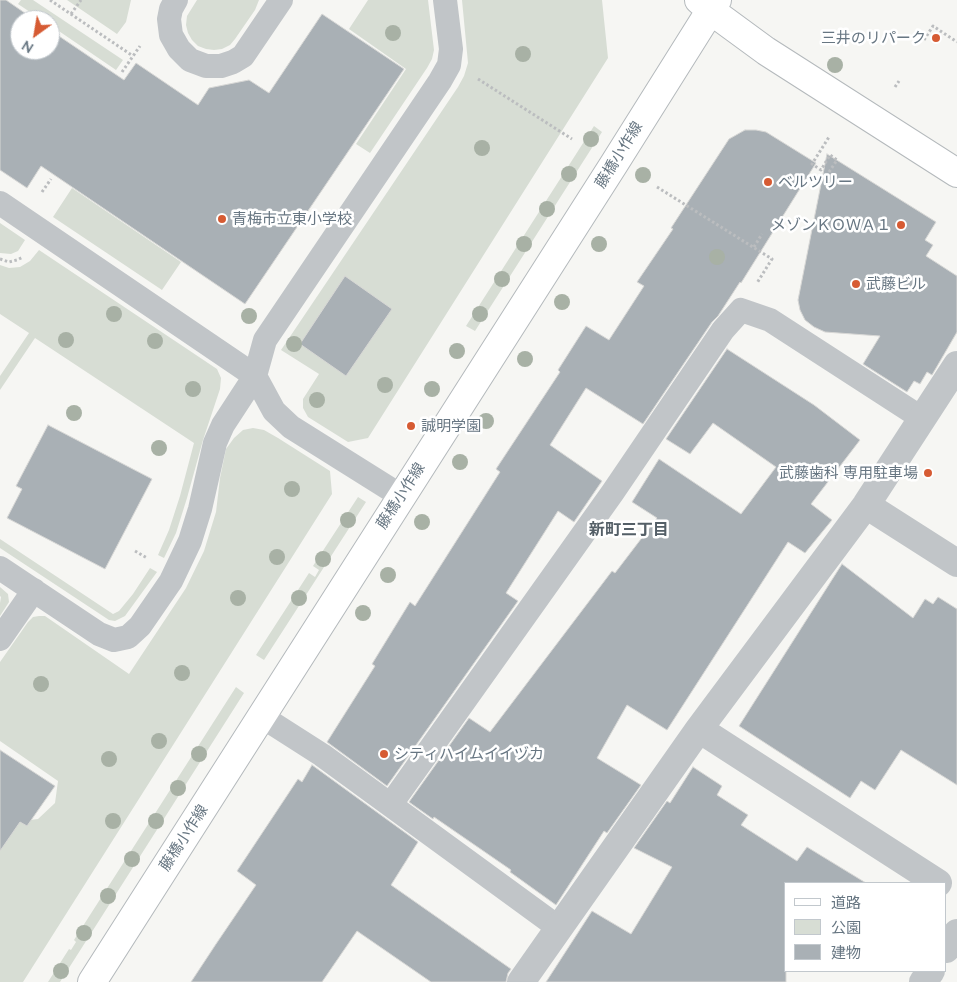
<!DOCTYPE html>
<meta charset="utf-8">
<style>
body{margin:0}
#map{position:relative;width:957px;height:982px;overflow:hidden;background:#f6f6f3;font-family:Mulish,"Noto Sans JP",sans-serif}
canvas{display:block}
.legend{position:absolute;left:784px;top:882px;width:162px;height:90px;box-sizing:border-box;background:#fff;border:1px solid #c2c8cd;margin:0;padding:6px 9px;list-style:none;font-size:15px;color:#677682}
.legend li{display:flex;align-items:center;gap:10px;height:25px}
.legend b{width:25px;border:1px solid #c2c8cd}
.north{position:absolute;left:10px;top:10px;width:50px;height:50px;box-sizing:border-box;background:#fff;border:1px solid #c2c8cd;border-radius:50%;rotate:212deg;font-size:14px;font-weight:700;line-height:20px;text-align:center;color:#677682}
.north::after{content:'';display:block;margin:auto;width:18px;height:22px;background:#d65b33;clip-path:polygon(50% 0,100% 100%,50% 72%,0 100%)}
</style>
<div id="map">
<canvas width="957" height="982"></canvas>
<ul class="legend">
<li><b style="height:6px;background:#fff"></b>道路</li>
<li><b style="height:14px;background:#d7ddd4"></b>公園</li>
<li><b style="height:14px;background:#a9b0b5"></b>建物</li>
</ul>
<div class="north">N</div>
</div>
<script>
const g = document.querySelector('canvas').getContext('2d');
g.lineJoin = 'round';
function fillPath(path, color) {
  g.fillStyle = color;
  g.fill(path, 'evenodd');
}
function toPath(rows) {
  const path = new Path2D();
  for (const r of rows) {
    path.moveTo(r[0], r[1]);
    for (let i = 2; i < r.length; i += 2) path.lineTo(r[i], r[i + 1]);
  }
  return path;
}
function stroke(path, color, width, dash) {
  g.strokeStyle = color;
  g.lineWidth = width;
  g.lineCap = dash ? 'butt' : 'round';
  g.setLineDash(dash || []);
  g.stroke(path);
}
function label(font, color, halo, rows, align = 'center') {
  g.font = font + ' Mulish,"Noto Sans JP",sans-serif';
  g.lineWidth = 5;
  g.setLineDash([]);
  g.textBaseline = 'middle';
  g.strokeStyle = halo;
  g.fillStyle = color;
  for (const [text, x, y, turn = 0] of rows) {
    g.save();
    g.translate(x, y);
    g.rotate((+turn || 0) * Math.PI / 180);
    g.textAlign = isNaN(turn) ? turn : align;
    if (halo) g.strokeText(text, 0, 0);
    g.fillText(text, 0, 0);
    g.restore();
  }
}
fillPath(toPath([
 [21,0,33,0,123,60,116,70,50,25,50,20,42,20,18,4],
 [67,0,131,0,126,22,117,34],
 [197,0,259,0,255,10,235,39,230,45,222,49,214,50,206,49,198,46,192,40,188,33,186,25,187,16],
 [368,0,428,0,434,50,432,59,427,68,370,153,356,144,406,69,349,29],
 [462,0,602,0,608,58,368,438,348,442,308,417,303,408,303,399,319,374,281,350,458,87,464,76,468,63],
 [594,126,602,132,475,331,466,326],
 [72,188,181,262,162,290,53,217],
 [0,223,25,240,18,251,11,254,0,253],
 [39,250,208,363,217,369,221,378,220,389,203,440,187,498,176,533,164,558,158,555,169,530,180,496,194,443,35,338,0,390,0,376,29,333,0,314,0,265,9,268,20,267,30,261],
 [253,428,264,430,278,438,330,471,332,494,23,982,0,982,0,839,14,822,38,819,55,803,58,781,0,741,0,662,28,622,33,617,39,616,45,616,129,674,186,588,204,551,216,512,220,478,226,449,234,438,243,430],
 [358,497,366,502,264,660,256,655,309,573,315,577,319,570,313,566],
 [0,539,113,614,119,611,133,594,150,568,157,572,125,616,115,621,109,620,0,548],
 [0,587,8,594,9,602,0,616,0,603,1,597,0,596],
 [236,687,244,693,60,982,48,982,69,949,71,950,76,942,74,940]
]), '#d7ddd4');
const building = toPath([
 [0,0,6,0,35,20,20,20,20,50,50,50,50,30,124,80,136,63,198,105,209,88,249,80,269,93,322,14,404,69,245,304,41,166,27,188,0,170,0,0],
 [745,130,756,130,766,132,816,163,741,283,740,282,718,316,712,322,643,424,586,388,550,445,602,481,574,522,558,511,506,593,518,601,387,786,327,742,375,666,372,664,410,602,415,606,500,472,496,469,560,372,558,370,586,326,609,340,644,286,637,282,673,229,671,228,729,139,745,130],
 [827,154,936,222,925,240,933,245,926,256,957,276,957,332,932,375,927,372,920,384,914,381,907,392,863,364,880,336,825,332,814,327,805,320,800,310,798,300,827,154],
 [345,276,392,309,346,376,300,344,345,276],
 [727,349,814,405,860,440,811,504,832,520,805,553,788,542,667,730,627,705,597,758,641,785,607,833,604,831,556,905,510,872,511,870,434,817,433,819,409,802,469,718,490,732,612,571,615,573,657,518,632,502,659,459,741,514,776,467,713,423,690,454,666,439,727,349],
 [48,425,152,479,105,569,7,518,22,489,16,486,48,425],
 [842,564,913,618,925,599,933,604,938,597,957,609,957,785,901,750,875,790,861,781,850,798,739,726,842,564],
 [0,750,55,786,27,826,20,822,0,851,0,750],
 [312,765,418,842,391,885,511,969,508,973,506,982,431,982,357,931,322,982,191,982,216,944,256,885,237,871,298,779,302,782,312,765],
 [693,767,722,786,717,795,748,815,741,825,797,861,807,847,866,883,786,883,786,982,546,982,592,911,631,934,672,867,634,848,667,801,670,803,693,767]
]);
fillPath(building, '#a9b0b5');
stroke(building, '#d7d7d5', 1);
const secondary = toPath([
 [699,0,710,10,766,51,957,173],
 [92,982,614,164,717,0]
]);
stroke(secondary, '#b4b9bc', 30);
stroke(toPath([
 [50,0,133,56],
 [71,14,81,0],
 [924,40,933,26,957,42],
 [122,72,140,46],
 [478,79,572,139],
 [895,87,899,81],
 [829,172,837,160,830,155,821,170,812,164,829,137],
 [657,187,772,259,757,283],
 [42,192,51,179],
 [754,247,762,234],
 [0,259,9,262,17,260,23,257],
 [135,551,147,558]
]), '#bbbdbf', 3, [2.5, 2.5]);
stroke(toPath([
 [176,0,171,9,169,19,171,35,179,49,190,60,206,66,221,66,233,62,243,56,281,0],
 [0,203,255,376,274,411,291,427,401,496],
 [0,568,99,634,114,640,128,637,140,626,171,581,190,541,200,509,215,443,223,425,255,376,265,340,440,81,449,65,451,49,445,0],
 [0,639,34,590],
 [261,716,322,755,559,928],
 [391,804,613,492,723,330,741,310,770,320,923,419]
]), '#c1c5c8', 24);
stroke(toPath([
 [866,505,957,563],
 [699,729,938,883],
 [946,949,957,933],
 [521,982,699,729,866,505,957,365],
 [923,982,931,971]
]), '#c1c5c8', 28);
stroke(secondary, '#fff', 28);
g.fillStyle = '#a8b1a5';
for (const [x, y] of [
 [393,33],
 [523,54],
 [835,65],
 [591,139],
 [482,148],
 [569,174],
 [643,175],
 [547,209],
 [524,244],
 [599,244],
 [717,257],
 [502,279],
 [562,302],
 [114,314],
 [480,314],
 [249,316],
 [66,340],
 [155,341],
 [294,344],
 [457,351],
 [525,359],
 [385,385],
 [193,389],
 [432,389],
 [317,400],
 [74,413],
 [486,421],
 [159,448],
 [460,462],
 [292,489],
 [348,520],
 [422,522],
 [277,557],
 [323,559],
 [388,575],
 [238,598],
 [299,598],
 [363,613],
 [182,673],
 [41,684],
 [159,741],
 [199,754],
 [109,759],
 [178,788],
 [113,821],
 [156,821],
 [132,859],
 [108,896],
 [84,933],
 [61,971]
]) {
  g.beginPath();
  g.arc(x, y, 8, 0, 2 * Math.PI);
  g.fill();
}
for (const [x, y, r, color] of [
 [936,38,5,"#d65b33"],
 [768,182,5,"#d65b33"],
 [222,219,5,"#d65b33"],
 [901,225,5,"#d65b33"],
 [856,284,5,"#d65b33"],
 [411,426,5,"#d65b33"],
 [928,473,5,"#d65b33"],
 [384,754,5,"#d65b33"]
]) {
  const dot = new Path2D();
  dot.arc(x, y, r, 0, 2 * Math.PI);
  g.fillStyle = color;
  g.fill(dot);
  stroke(dot, '#fff', 2);
}
label('15px', '#677682', '#fff', [
 ["三井のリパーク",926,38,"right"],
 ["ベルツリー",778,182],
 ["青梅市立東小学校",232,219],
 ["メゾンＫＯＷＡ１",891,225,"right"],
 ["武藤ビル",866,284],
 ["誠明学園",421,426],
 ["武藤歯科 専用駐車場",918,473,"right"],
 ["シティハイムイイヅカ",394,754]
], 'left');
label('15px', '#677682', '#fff', [
 ["藤橋小作線",619,155,-58],
 ["藤橋小作線",401,496,-57],
 ["藤橋小作線",184,838,-57]
]);
label('bold 16px', '#545f67', '#fff', [
 ["新町三丁目",629,530]
]);
</script>
